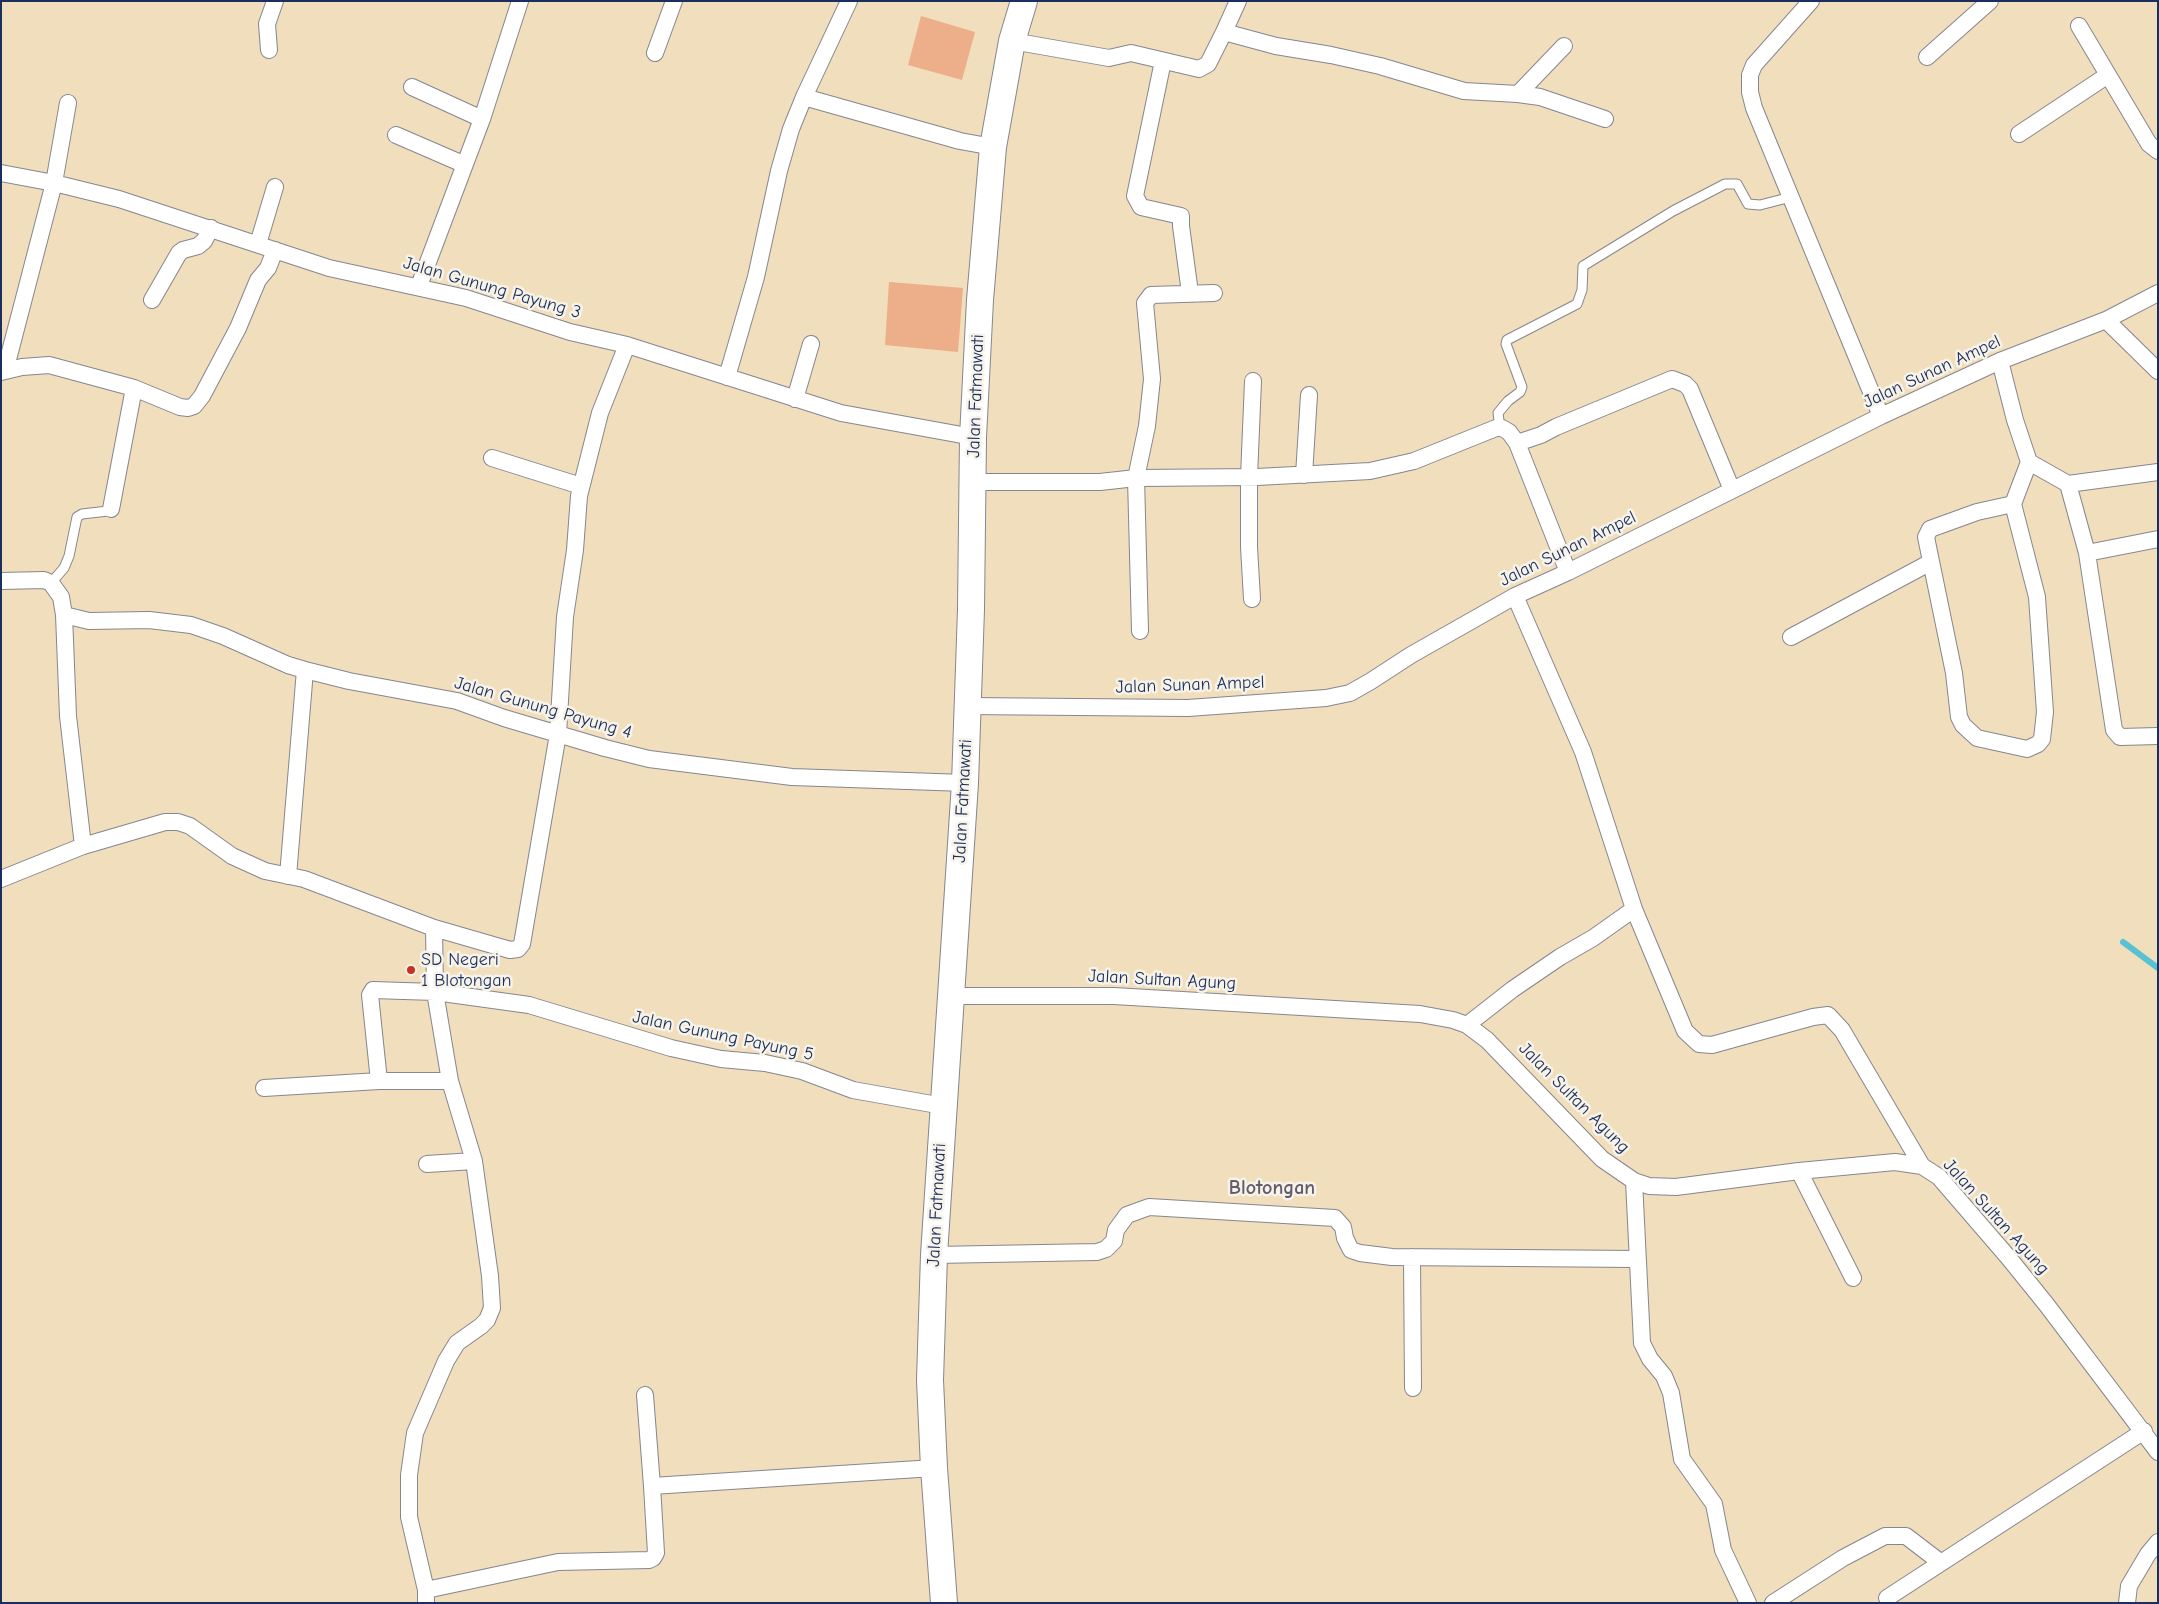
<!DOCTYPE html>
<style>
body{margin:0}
#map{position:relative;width:2159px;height:1604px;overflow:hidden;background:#f0debd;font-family:"Comic Neue",sans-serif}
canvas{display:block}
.frame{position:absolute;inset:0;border:2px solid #1b2f5e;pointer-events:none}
</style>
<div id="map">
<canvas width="2159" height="1604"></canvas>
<div class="frame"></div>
</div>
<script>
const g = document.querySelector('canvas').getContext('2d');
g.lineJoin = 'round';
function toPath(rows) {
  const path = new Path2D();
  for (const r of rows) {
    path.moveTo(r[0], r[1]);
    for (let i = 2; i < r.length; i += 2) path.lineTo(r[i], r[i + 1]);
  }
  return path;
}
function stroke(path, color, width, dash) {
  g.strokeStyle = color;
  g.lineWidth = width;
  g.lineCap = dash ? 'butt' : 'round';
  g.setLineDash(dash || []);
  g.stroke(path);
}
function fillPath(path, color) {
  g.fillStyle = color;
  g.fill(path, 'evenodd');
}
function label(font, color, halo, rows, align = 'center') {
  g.font = font + ' "Comic Neue",sans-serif';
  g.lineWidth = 5;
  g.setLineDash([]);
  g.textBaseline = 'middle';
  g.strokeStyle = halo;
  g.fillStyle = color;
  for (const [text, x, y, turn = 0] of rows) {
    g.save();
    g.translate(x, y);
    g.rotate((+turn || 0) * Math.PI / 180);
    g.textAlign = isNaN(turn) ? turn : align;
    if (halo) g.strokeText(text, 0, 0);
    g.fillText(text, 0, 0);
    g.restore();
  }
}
stroke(toPath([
 [2123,942,2158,968]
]), '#57c2d1', 6);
fillPath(toPath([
 [921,16,975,32,962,80,908,65],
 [889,282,963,288,958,352,885,345]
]), '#edaf8a');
const service = toPath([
 [1500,428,1498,413,1508,401,1520,392,1522,387,1506,344,1507,340,1577,304,1582,290,1583,266,1673,211,1725,184,1737,184,1748,204,1760,205,1791,197],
 [51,583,64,568,69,556,77,517,82,514,108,511,111,509]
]);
const minor = toPath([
 [1238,1,1224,32,1276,46,1331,55,1380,66,1464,91,1518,94,1540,97,1605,119],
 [1811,1,1754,65,1750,75,1750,92,1754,108,1881,416],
 [2079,26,2149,144,2158,151],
 [1012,41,1109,58,1131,53,1199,69,1208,64,1224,32],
 [269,50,267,24,275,1],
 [655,53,674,1],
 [1927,57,1990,1],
 [1163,61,1135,196,1141,207,1181,216,1181,226,1190,293],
 [412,87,482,119],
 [1518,94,1564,46],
 [804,97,960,141,993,147],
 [2019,134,2108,75],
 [396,135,463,164],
 [1,173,54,183,119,199,329,268,466,298,570,332,627,345,841,413,973,437],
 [258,244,275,187],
 [419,286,482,119,520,1],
 [152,300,179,253,183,250,198,246,204,241,211,228],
 [2106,320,2158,371],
 [2000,361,2015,420,2029,462,2013,504,2037,597,2045,712,2042,739,2038,744,2027,749,1977,738,1963,725,1959,717,1954,673,1926,537,1930,529,1977,512,2013,504],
 [5,371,54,183,68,103],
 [1,372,22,367,49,365,134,388,180,407,188,408,194,406,202,396,238,328,258,280,268,268,275,250],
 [727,377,756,277,779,171,791,129,804,97,849,1],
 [795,399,811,344],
 [1517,443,1568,572],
 [492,458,581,486],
 [2029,462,2068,484,2158,472],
 [1304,475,1309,395],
 [973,482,1100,482,1136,478,1257,477,1370,471,1414,461,1496,428,1502,428,1509,432,1517,443,1541,435,1556,427,1672,379,1685,384,1690,389,1732,490],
 [2068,484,2087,553,2114,730,2120,737,2158,736],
 [111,509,134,388],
 [2087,553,2158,539],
 [1,581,44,580,51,583,61,597,64,615,89,621,149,620,191,625,223,636,288,665,305,670,349,681,457,701,504,718,605,748,649,759,792,777,965,783],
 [1515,596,1583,752,1634,909,1685,1031,1699,1044,1712,1045,1813,1017,1828,1015,1842,1030,1922,1166],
 [1252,599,1249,547,1249,477,1253,381],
 [64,615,68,716,83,846,165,822,178,822,190,826,232,856,265,871,304,879,434,928],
 [1140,631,1136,478,1147,426,1152,379,1145,303,1151,295,1214,293],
 [1791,637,1931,562],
 [967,706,1188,708,1326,698,1350,693,1371,681,1411,655,1515,596,1568,572,1881,416,2000,361,2106,320,2158,293],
 [288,876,305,670],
 [1,879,83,846],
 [952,996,1114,996,1420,1014,1453,1020,1467,1025,1487,1040,1602,1159,1634,1181,1649,1186,1676,1187,1799,1171,1895,1162,1922,1166,1939,1177,2008,1257,2046,1304,2158,1452],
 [1467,1025,1513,989,1560,957,1593,938,1634,909],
 [450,1081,379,1081,370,995,373,990,435,992,529,1005,671,1048,721,1059,765,1063,802,1071,853,1090,943,1106],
 [264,1088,379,1081],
 [427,1164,474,1161,450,1081,435,992,434,928,510,950,518,949,522,944,558,734,565,617,575,550,579,496,600,413,627,345],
 [1799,1171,1853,1278],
 [1634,1181,1642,1343,1650,1359,1664,1376,1671,1393,1682,1459,1714,1504,1723,1550,1748,1603],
 [934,1255,1097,1252,1106,1249,1114,1241,1116,1230,1127,1215,1149,1207,1335,1218,1343,1227,1345,1238,1351,1250,1360,1253,1392,1257,1637,1259],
 [1412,1257,1413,1388],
 [645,1395,652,1486],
 [426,1590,409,1517,409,1475,415,1433,446,1361,457,1343,481,1326,487,1320,492,1308,490,1276,474,1161],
 [1887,1598,2144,1431],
 [426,1603,426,1590,558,1562,649,1560,653,1558,656,1553,652,1486,934,1468],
 [1773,1603,1843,1558,1885,1536,1906,1536,1940,1562],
 [2127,1603,2129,1586,2148,1554,2158,1542]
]);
const primary = toPath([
 [944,1603,934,1468,930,1380,934,1255,965,783,971,609,973,437,980,300,993,147,1012,41,1024,1]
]);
stroke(service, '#86868e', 11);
stroke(minor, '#86868e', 18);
stroke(primary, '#86868e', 28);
stroke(service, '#fff', 9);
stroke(minor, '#fff', 16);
stroke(primary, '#fff', 26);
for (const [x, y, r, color] of [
 [411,970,5,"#c8321e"]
]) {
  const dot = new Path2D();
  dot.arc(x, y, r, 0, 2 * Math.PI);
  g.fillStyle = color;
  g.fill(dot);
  stroke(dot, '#f7f3e8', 2);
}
label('18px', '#1b2f5e', '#f7f3e8', [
 ["Jalan Gunung Payung 3",492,288,16],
 ["Jalan Sunan Ampel",1932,372,-25],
 ["Jalan Fatmawati",976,396,-88],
 ["Jalan Sunan Ampel",1568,549,-26],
 ["Jalan Sunan Ampel",1190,685,-2],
 ["Jalan Gunung Payung 4",543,708,16],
 ["Jalan Fatmawati",963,801,-87],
 ["Jalan Sultan Agung",1162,980,3],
 ["Jalan Gunung Payung 5",723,1036,12],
 ["Jalan Sultan Agung",1574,1098,45],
 ["Jalan Fatmawati",937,1205,-87],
 ["Jalan Sultan Agung",1996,1217,48]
]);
label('18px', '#1b2f5e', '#f7f3e8', [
 ["SD Negeri",421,960],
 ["1 Blotongan",421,981]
], 'left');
label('bold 20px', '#645c6d', '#f7f3e8', [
 ["Blotongan",1272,1188]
]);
</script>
